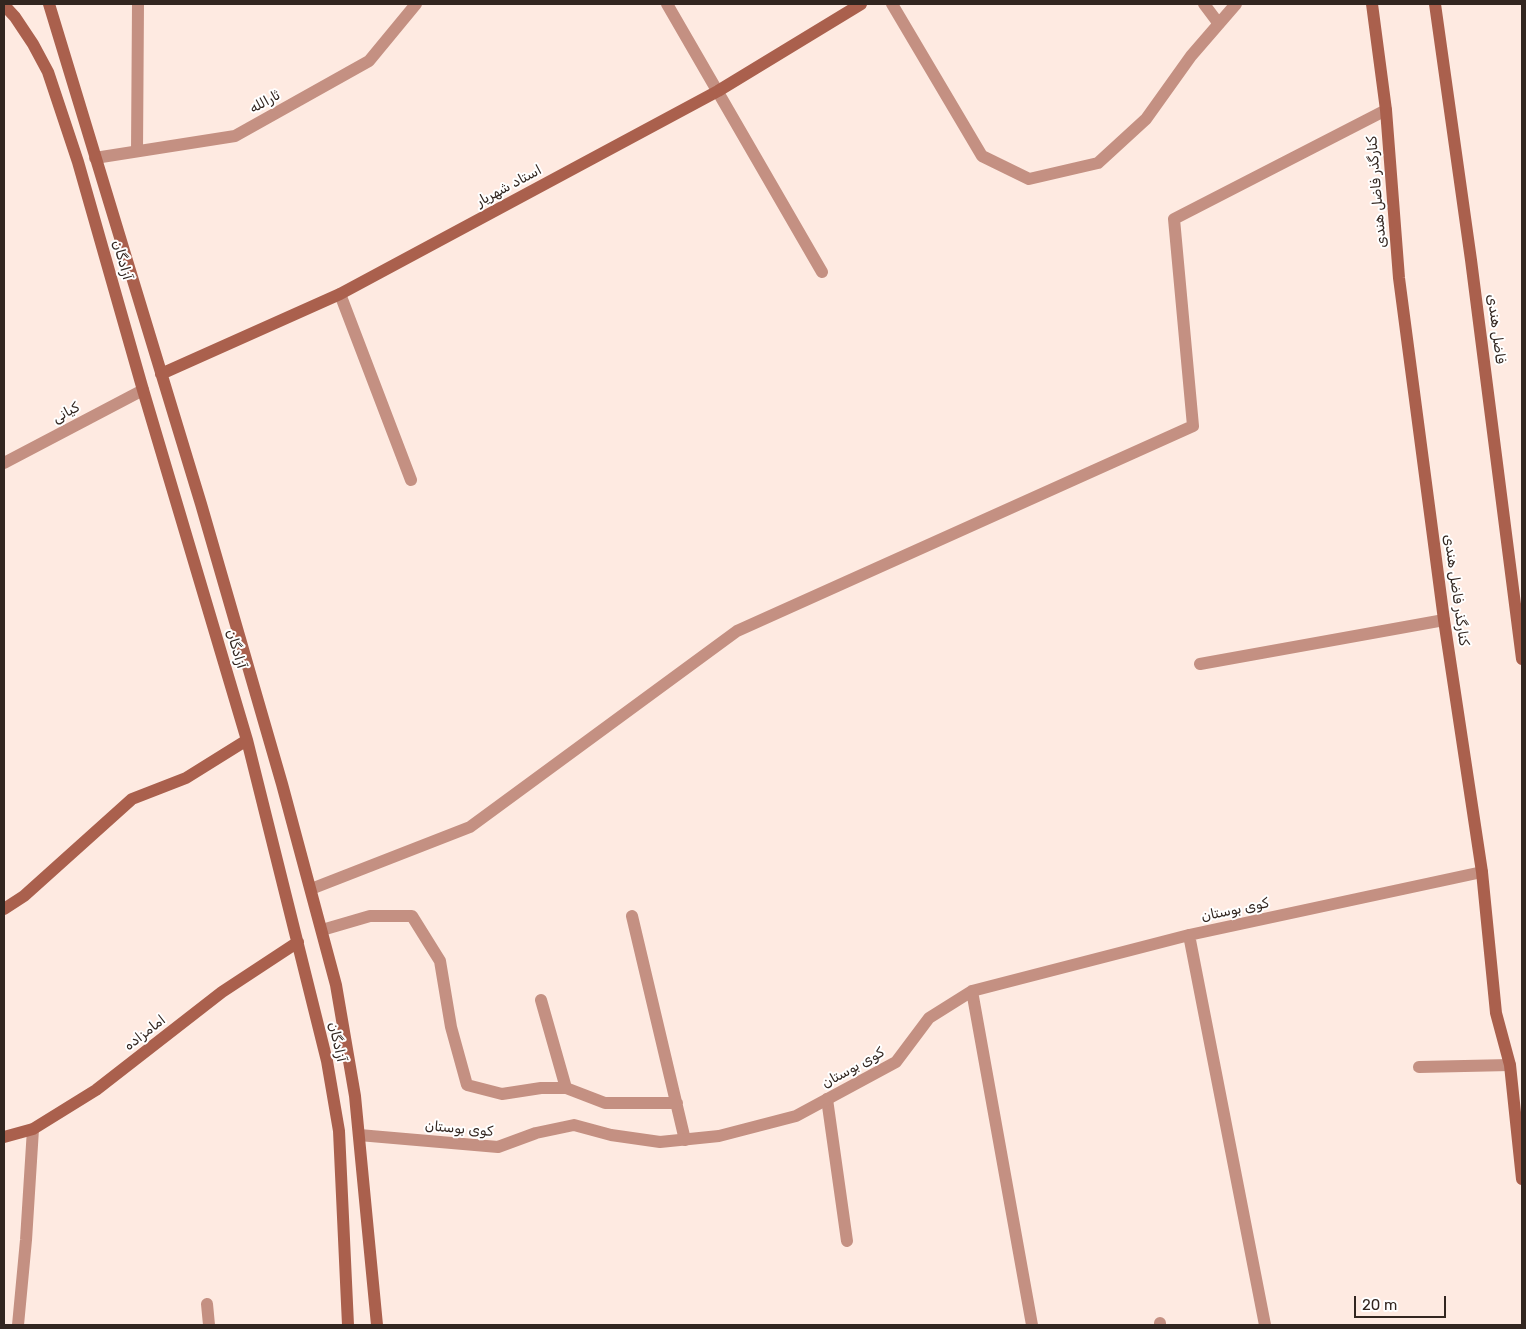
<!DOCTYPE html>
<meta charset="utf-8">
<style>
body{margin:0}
#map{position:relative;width:1526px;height:1329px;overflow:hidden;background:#feeae1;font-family:Rubik,sans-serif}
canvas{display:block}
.frame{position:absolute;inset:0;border:5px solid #322620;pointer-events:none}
.scale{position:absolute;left:1354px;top:1296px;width:92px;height:22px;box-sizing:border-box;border:2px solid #322620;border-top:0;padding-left:6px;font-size:15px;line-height:18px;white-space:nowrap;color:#322620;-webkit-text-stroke:4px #fff;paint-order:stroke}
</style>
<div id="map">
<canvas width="1526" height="1329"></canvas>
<div class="frame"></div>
<div class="scale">20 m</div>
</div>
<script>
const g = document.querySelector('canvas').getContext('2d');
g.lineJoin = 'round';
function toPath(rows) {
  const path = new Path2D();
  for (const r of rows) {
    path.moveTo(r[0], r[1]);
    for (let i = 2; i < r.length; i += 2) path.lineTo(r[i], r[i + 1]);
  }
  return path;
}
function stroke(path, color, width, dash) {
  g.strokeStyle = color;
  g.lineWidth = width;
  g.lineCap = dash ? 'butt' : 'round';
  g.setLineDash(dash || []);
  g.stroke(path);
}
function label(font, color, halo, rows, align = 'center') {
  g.font = font + ' Rubik,Cairo,sans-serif';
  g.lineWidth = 4;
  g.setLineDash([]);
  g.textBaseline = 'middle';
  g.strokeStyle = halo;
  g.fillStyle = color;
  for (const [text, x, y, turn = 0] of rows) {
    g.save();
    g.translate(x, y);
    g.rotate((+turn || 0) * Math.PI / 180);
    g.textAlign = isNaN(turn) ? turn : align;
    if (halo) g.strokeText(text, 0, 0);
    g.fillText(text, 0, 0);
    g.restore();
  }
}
stroke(toPath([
 [667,4,822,272],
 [137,151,138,4],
 [340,294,411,480],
 [1200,664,1444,620],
 [632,916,685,1140],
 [322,930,370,916,412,916,440,961,451,1027,467,1085,502,1094,541,1088,566,1088,605,1103,677,1103],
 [541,1000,566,1088],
 [1419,1067,1510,1065],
 [827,1099,847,1241],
 [207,1304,209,1325],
 [1160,1323,1160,1325]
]), '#c49082', 12);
stroke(toPath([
 [892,4,982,156,1029,179,1098,163,1146,119,1191,56,1236,4],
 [1204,4,1219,24],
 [95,158,235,136,369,61,416,4],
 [4,463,143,390],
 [311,889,470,827,737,631,1193,426,1174,219,1386,110],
 [1189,935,1265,1325],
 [972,991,1032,1325],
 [359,1135,498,1147,536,1133,574,1125,611,1135,660,1142,719,1136,796,1116,896,1062,929,1018,972,991,1189,935,1482,872],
 [18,1325,26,1240,33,1129]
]), '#c49082', 12);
stroke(toPath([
 [49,4,201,504,282,784,336,985,355,1096,377,1325],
 [1372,4,1386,110,1399,278,1444,620,1482,872,1496,1013,1510,1065,1522,1179],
 [1435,4,1471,260,1522,659],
 [4,5,15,17,33,44,48,72,78,162,143,390,247,740,327,1061,339,1131,348,1325],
 [161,374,340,294,718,91,861,4],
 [4,909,24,896,132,799,186,778,247,740],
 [4,1137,33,1129,96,1090,222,992,298,942]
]), '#aa604d', 12);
label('14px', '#322620', '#fff', [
 ["ثارالله",265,102,-29],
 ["استاد شهریار",509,186,-28],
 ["کنارگذر فاضل هندی",1377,192,-95],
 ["آزادگان",122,260,74],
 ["فاضل هندی",1496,329,83],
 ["کیانی",66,413,-28],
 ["کنارگذر فاضل هندی",1456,590,82],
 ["آزادگان",236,649,73],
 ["کوی بوستان",1235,910,-12],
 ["امامزاده",145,1033,-38],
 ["آزادگان",337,1042,77],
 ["کوی بوستان",853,1068,-29],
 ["کوی بوستان",459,1129,5]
]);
</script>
